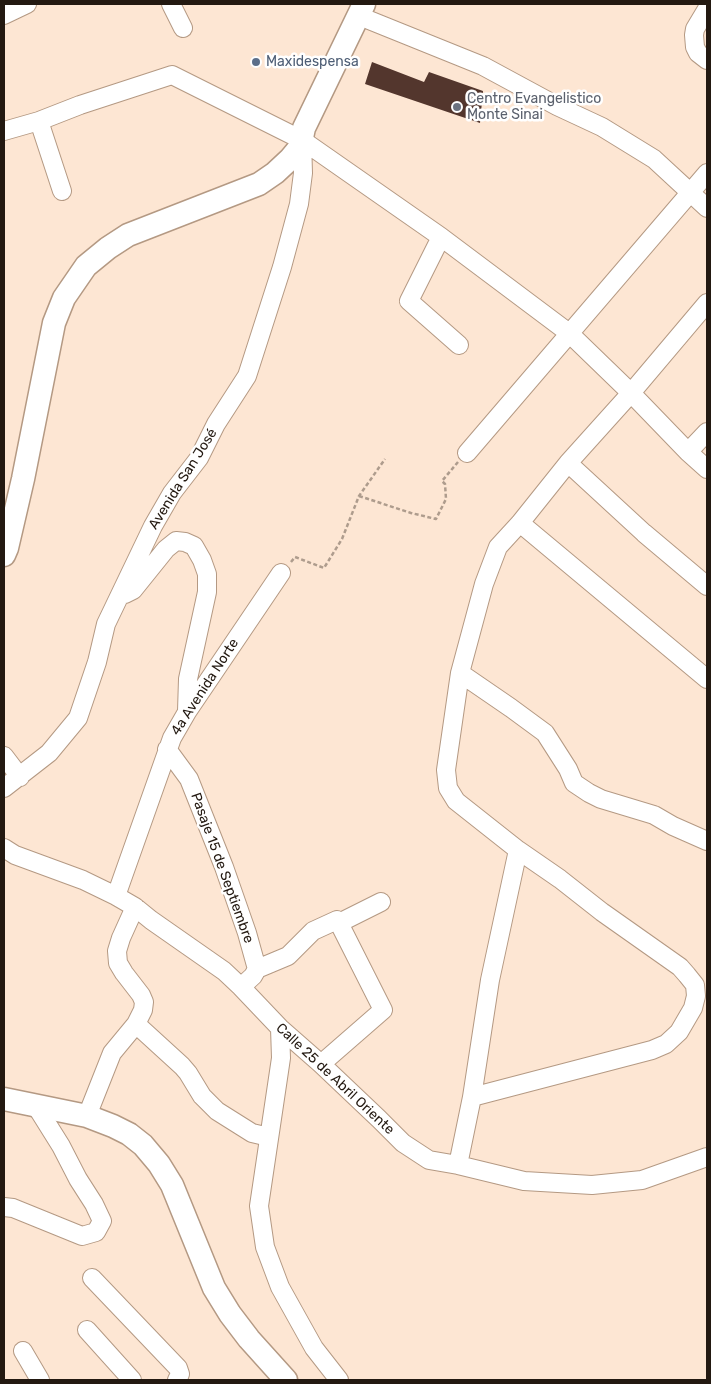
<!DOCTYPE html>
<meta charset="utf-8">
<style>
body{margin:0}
#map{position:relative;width:711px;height:1384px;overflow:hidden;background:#fde6d3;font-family:Rubik,sans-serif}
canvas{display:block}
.frame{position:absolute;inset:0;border:5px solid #231911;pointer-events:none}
</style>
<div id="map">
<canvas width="711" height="1384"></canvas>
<div class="frame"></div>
</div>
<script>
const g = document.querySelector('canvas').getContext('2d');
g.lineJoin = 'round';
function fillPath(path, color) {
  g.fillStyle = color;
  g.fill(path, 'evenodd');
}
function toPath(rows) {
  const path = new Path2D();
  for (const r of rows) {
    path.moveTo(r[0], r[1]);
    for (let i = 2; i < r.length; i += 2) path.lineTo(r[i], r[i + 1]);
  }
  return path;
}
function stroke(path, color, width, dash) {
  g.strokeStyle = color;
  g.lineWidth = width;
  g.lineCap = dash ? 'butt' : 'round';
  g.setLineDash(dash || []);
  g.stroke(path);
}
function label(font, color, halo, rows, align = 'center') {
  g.font = font + ' Rubik,sans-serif';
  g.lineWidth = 5;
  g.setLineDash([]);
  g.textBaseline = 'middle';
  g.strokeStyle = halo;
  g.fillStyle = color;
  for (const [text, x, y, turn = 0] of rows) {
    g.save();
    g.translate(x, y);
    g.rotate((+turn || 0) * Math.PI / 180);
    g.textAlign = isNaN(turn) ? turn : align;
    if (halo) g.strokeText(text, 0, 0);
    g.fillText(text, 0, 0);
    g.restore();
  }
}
fillPath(toPath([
 [372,62,424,82,429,72,483,91,480,123,365,84]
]), '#53362d');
const minor = toPath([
 [171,4,183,28],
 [707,9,695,29,694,35,695,47,698,53,707,60],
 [4,15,27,4],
 [369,20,483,66,557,106,602,127,654,159,707,208],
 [39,121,62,191],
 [4,131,39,121,80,105,172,75,302,140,441,237,569,333,631,393,688,452,707,469],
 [441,237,409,301,459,345],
 [688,452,707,432],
 [467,453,707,173],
 [568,463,644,533,707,586],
 [520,523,707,679],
 [125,594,133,590,166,549,176,541,185,542,194,546,202,560,207,574,207,592,188,679,187,711],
 [460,673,511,708,545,733,568,769,574,783,589,793,601,799,654,815,673,826,707,841],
 [167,749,189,779,224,867,247,933,257,969,253,976,241,987],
 [4,756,20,777],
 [4,788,49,753,78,718,97,662,106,624,153,526,172,493,199,458,216,424,247,376,282,267,299,204,303,173,302,140],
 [4,848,15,855,83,880,116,896,135,907,151,920,224,971,241,987,280,1028,321,1064,379,1119,403,1143,429,1160,458,1165,524,1181,592,1185,642,1180,707,1157],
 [116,896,172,738,187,712,281,573],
 [257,969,288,956,313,931,337,920,339,923,381,902],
 [136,1024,182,1066,188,1073,202,1096,217,1111,252,1133,269,1137],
 [280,1028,281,1058,259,1206,265,1247,280,1287,314,1348,339,1380],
 [321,1064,383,1010,339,923],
 [472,1097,652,1050,666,1044,679,1032,693,1008,696,996,695,985,687,975,680,967,602,912,560,879,518,850,456,801,448,788,446,770,460,673,484,584,498,547,520,523,568,463,631,393,707,303],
 [87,1116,112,1053,136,1024,143,1010,144,1002,141,995,124,973,118,963,117,951,121,938,135,907],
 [458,1165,472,1097,490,980,518,850],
 [4,1207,13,1208,82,1236,96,1232,102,1221,94,1204,78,1179,61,1146,36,1106],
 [92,1278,178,1368,180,1374,177,1380],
 [87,1330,132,1380],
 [23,1351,40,1380]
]);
const major = toPath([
 [4,555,7,548,23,479,54,323,64,298,86,266,108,248,128,235,259,184,275,173,290,159,300,147,304,128,364,4],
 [4,1099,87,1116,113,1126,129,1134,143,1145,159,1164,172,1185,214,1288,230,1314,249,1339,286,1380]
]);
stroke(minor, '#b49983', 20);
stroke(major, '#b49983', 25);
stroke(toPath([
 [359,496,411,513,436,519,446,499,445,484,442,481,458,462],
 [291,562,295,557,324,568,342,539,359,496,385,459]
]), '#ae9c8d', 2.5, [4, 2.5]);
stroke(minor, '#fff', 18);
stroke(major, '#fff', 22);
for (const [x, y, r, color] of [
 [256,62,5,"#5c6f8a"],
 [457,107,5,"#6b7280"]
]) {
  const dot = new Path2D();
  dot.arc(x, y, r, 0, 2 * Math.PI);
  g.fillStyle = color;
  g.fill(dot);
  stroke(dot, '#fff', 2);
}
label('14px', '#4e5e75', '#fff', [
 ["Maxidespensa",266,62]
], 'left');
label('14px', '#5b616d', '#fff', [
 ["Centro Evangelistico",467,99],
 ["Monte Sinai",467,115]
], 'left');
label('14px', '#231911', '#fff', [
 ["Avenida San José",183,479,-58],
 ["4a Avenida Norte",205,687,-57],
 ["Pasaje 15 de Septiembre",222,868,70],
 ["Calle 25 de Abril Oriente",335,1079,43]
]);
</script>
